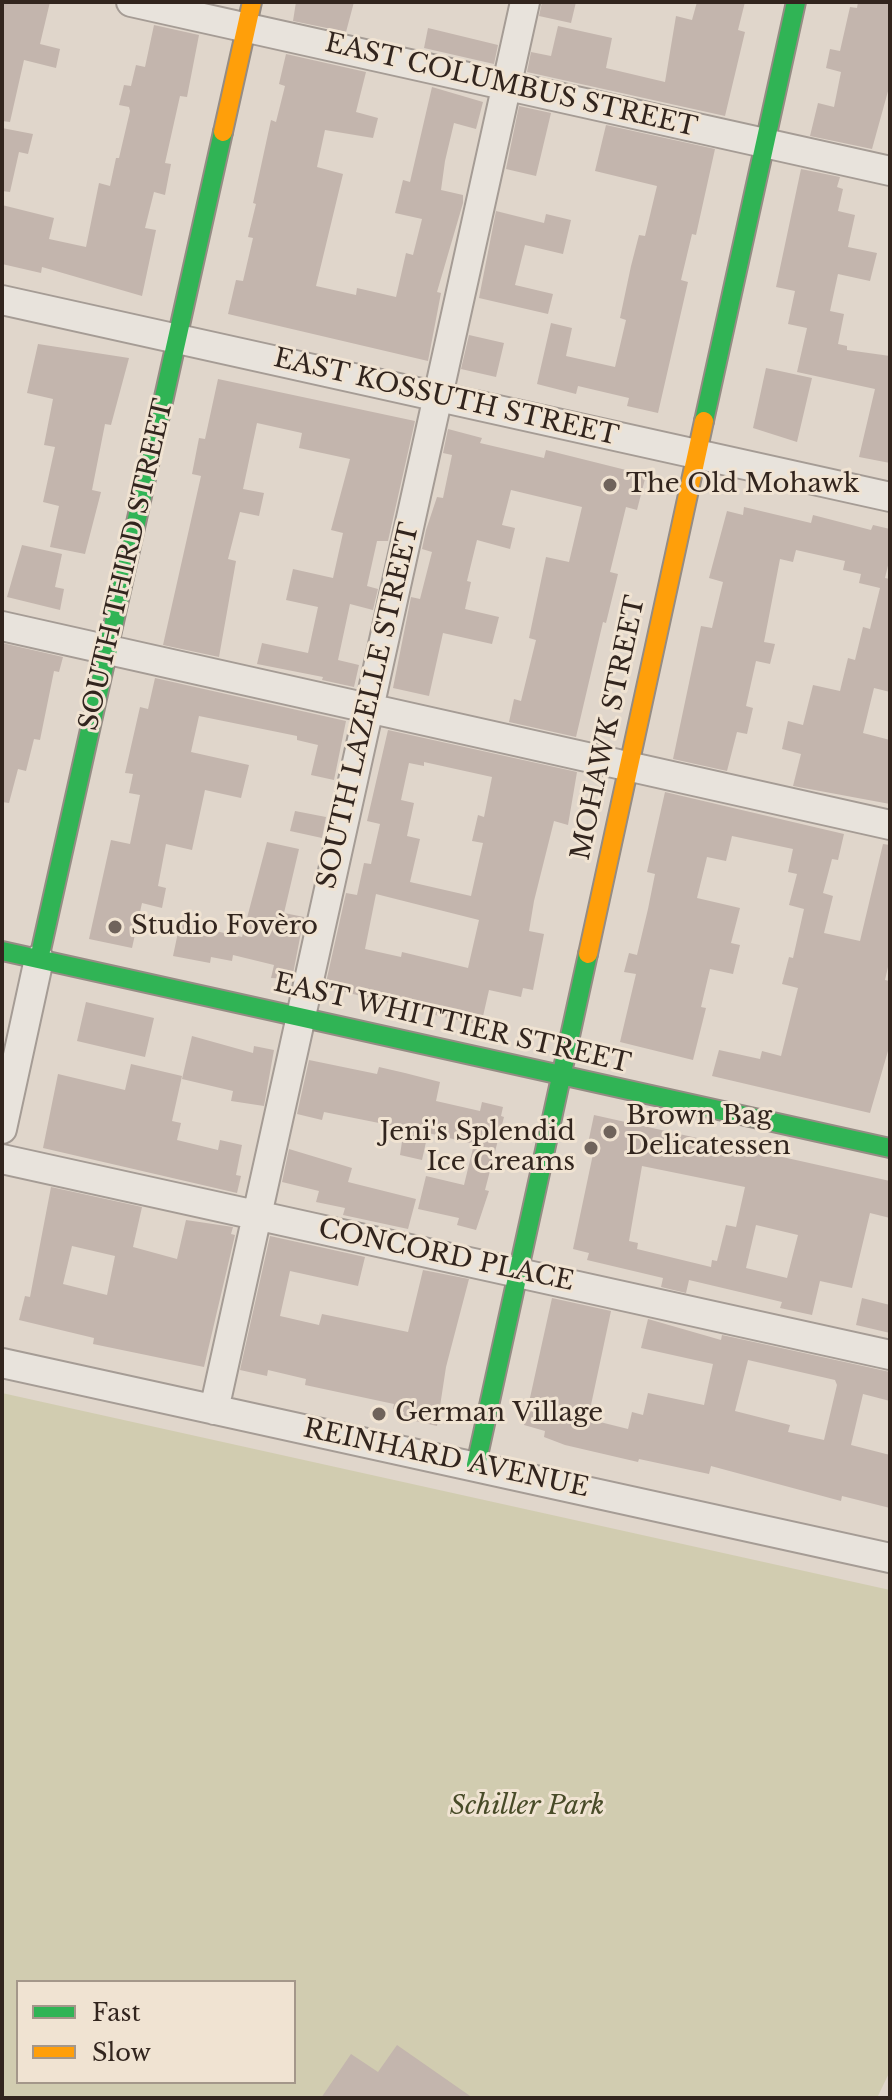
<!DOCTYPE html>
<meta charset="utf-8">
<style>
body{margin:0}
#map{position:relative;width:892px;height:2100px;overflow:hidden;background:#e0d6cb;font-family:"Libre Baskerville",serif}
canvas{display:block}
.frame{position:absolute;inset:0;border:4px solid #32251e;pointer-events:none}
.legend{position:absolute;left:16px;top:1980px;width:280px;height:104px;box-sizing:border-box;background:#f0e3d2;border:2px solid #a4978a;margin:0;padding:10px 14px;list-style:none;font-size:24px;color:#32251e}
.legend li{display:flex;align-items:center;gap:16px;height:40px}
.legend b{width:40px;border:2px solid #a4978a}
</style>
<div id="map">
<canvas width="892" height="2100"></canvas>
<div class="frame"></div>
<ul class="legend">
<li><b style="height:10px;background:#30b455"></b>Fast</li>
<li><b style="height:10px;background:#ff9f0a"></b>Slow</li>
</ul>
</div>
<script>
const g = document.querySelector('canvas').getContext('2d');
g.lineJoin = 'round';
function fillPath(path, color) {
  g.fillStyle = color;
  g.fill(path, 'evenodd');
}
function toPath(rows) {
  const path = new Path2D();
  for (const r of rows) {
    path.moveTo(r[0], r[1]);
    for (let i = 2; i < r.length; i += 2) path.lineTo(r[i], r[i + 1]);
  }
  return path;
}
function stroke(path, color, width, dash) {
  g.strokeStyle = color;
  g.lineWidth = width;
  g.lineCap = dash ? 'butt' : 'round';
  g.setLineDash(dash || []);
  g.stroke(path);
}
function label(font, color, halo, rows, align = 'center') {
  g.font = font + ' "Libre Baskerville",serif';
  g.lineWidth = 6;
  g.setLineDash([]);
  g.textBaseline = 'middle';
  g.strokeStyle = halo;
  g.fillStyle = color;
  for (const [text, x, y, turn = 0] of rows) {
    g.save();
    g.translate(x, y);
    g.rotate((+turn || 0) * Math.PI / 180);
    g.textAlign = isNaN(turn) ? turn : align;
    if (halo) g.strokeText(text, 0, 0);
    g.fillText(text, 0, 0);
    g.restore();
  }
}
fillPath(toPath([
 [2,1393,890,1590,890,2071,877,2098,2,2098],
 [18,1982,294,1982,294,2082,18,2082]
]), '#d1ccb0');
fillPath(toPath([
 [2,2,50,2,40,44,60,49,56,68,24,60,10,122,2,121],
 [296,2,354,2,346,32,293,21],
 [542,2,576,2,571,23,539,16],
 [697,2,745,2,738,30,745,32,725,116,527,72,531,52,551,56,558,26,612,38,606,68,665,82,676,16,692,20],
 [858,2,890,2,890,84,872,149,810,136,818,103,834,107,841,72,826,68,830,49,840,51,850,7,857,8],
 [154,25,199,35,187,97,180,96,165,163,171,164,165,195,154,192,145,228,156,230,142,296,42,267,41,273,2,264,2,205,54,218,49,239,86,247,99,183,110,186,116,158,119,158,130,111,129,107,119,105,124,85,131,86,136,65,145,67],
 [428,28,498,45,494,64,424,48],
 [286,54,366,72,356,112,378,118,373,138,325,130,317,167,343,174,316,286,356,295,357,288,396,297,406,253,413,255,422,219,395,213,403,180,410,182,432,87,483,102,476,129,454,123,445,161,441,190,463,195,463,203,437,292,441,293,428,361,228,314,236,280,243,281,253,238,248,237,256,204,253,203,271,120,276,122,285,86,279,84],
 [519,106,551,113,536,176,506,169],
 [606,125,715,149,696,235,692,234,681,280,688,282,658,413,627,406,629,398,578,386,576,394,537,384,551,323,572,328,566,356,615,367,626,320,620,318,631,266,639,235,645,236,657,186,595,171],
 [2,128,33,134,28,154,19,152,10,192,2,191],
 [801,169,840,177,837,187,843,189,838,211,855,215,848,247,877,253,870,281,838,274,830,311,844,314,838,344,847,346,847,350,890,356,890,463,859,457,875,389,797,372,807,328,788,324,795,291,776,287],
 [496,211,544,223,546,214,571,220,563,254,525,245,515,285,553,294,548,314,479,298],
 [469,335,504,343,496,377,461,369],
 [38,344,129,358,111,425,105,424,92,490,101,492,85,554,50,547,59,506,43,502,55,447,44,445,53,399,27,393],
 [766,368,812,378,797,442,753,428],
 [218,379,415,421,388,541,377,541,367,586,378,589,373,610,350,604,338,660,359,665,354,687,322,680,323,677,257,664,262,643,308,653,318,607,286,600,293,569,333,578,343,533,331,530,350,459,299,448,302,433,257,423,243,489,264,493,259,516,240,512,228,559,236,561,219,657,163,645,201,476,192,474,199,438,205,439],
 [448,429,482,438,480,443,544,458,546,450,646,475,637,510,626,507,610,572,618,574,606,623,603,622,576,737,509,722,514,699,521,701,536,640,529,638,546,557,569,562,582,507,511,490,502,525,515,528,510,549,477,540,467,581,471,582,465,609,499,617,492,644,443,633,429,696,393,688,411,597,420,599,432,552,422,549,426,530,437,497,443,498,452,455,443,453],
 [744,507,811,523,813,515,871,530,873,525,890,529,890,557,885,578,890,579,890,692,874,688,863,733,890,740,890,804,793,786,801,754,782,749,788,721,803,725,813,685,840,691,848,658,855,660,863,627,870,629,880,588,859,583,861,574,843,570,845,561,796,550,793,562,780,559,764,642,775,644,770,664,756,661,746,706,753,708,747,734,737,732,727,771,673,759,701,626,712,628,723,582,709,578,727,511,743,515],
 [22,545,62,554,55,587,64,589,60,610,7,597],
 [2,643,63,657,59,672,54,671,40,740,34,739,26,771,18,769,9,803,2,802],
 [155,678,346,721,334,780,311,775,318,745,297,740,297,736,199,716,191,752,249,765,241,798,205,790,192,850,166,844,158,886,166,888,162,908,142,903,132,948,89,939,111,840,130,844,140,795,129,793,133,774,125,773,140,707,148,709],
 [388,730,577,772,568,825,554,821,534,901,529,931,544,934,533,990,523,988,521,997,489,990,481,1025,435,1015,436,1009,391,998,389,1003,325,987,346,893,357,895,364,863,371,864,380,824,367,821],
 [424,762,492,777,484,817,478,815,472,841,483,843,471,896,410,882,420,839,407,836,414,803,401,800,409,763,424,766],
 [376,894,479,920,468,968,402,952,401,957,365,949],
 [665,792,844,834,838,860,832,859,823,893,833,896,824,933,860,941,883,844,890,845,890,958,885,980,890,981,890,1044,870,1113,712,1076,719,1050,760,1059,762,1051,781,1056,798,988,782,984,789,957,793,958,804,909,789,905,797,874,788,872,793,849,732,836,726,861,707,857,697,898,740,908,731,943,740,945,733,974,710,969,701,1007,706,1008,693,1060,620,1042,636,974,624,972,629,953,637,955,648,909,655,874,647,872],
 [295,811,326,817,322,838,290,831],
 [267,842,299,849,284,913,304,917,292,979,271,978,274,965,233,955,232,961,211,957,210,963,173,956,180,923,242,937],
 [86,1002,154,1018,145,1057,77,1041],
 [192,1036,253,1053,254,1046,274,1050,264,1106,231,1101,233,1091,182,1079],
 [309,1060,377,1074,379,1067,405,1073,440,1082,436,1101,480,1111,482,1102,503,1107,501,1116,504,1117,485,1190,489,1191,476,1230,457,1225,459,1218,418,1209,426,1176,464,1185,474,1144,428,1133,422,1160,400,1155,404,1128,324,1112,322,1120,297,1114],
 [131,1064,182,1076,172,1121,181,1123,177,1140,218,1150,220,1140,242,1145,236,1175,241,1176,237,1193,43,1148,58,1074,125,1090],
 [594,1115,890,1181,890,1218,870,1213,852,1288,820,1281,812,1315,780,1308,782,1302,689,1280,686,1293,661,1287,663,1278,587,1260,589,1253,573,1249,593,1154,586,1153],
 [642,1166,745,1187,736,1227,726,1225,717,1261,712,1260,711,1267,637,1249,638,1243,629,1241],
 [756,1225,798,1235,787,1278,746,1268],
 [289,1149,352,1168,348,1182,416,1199,408,1229,343,1215,345,1208,316,1202,319,1191,282,1182],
 [51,1187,142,1207,133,1247,177,1259,186,1220,233,1227,231,1234,235,1235,204,1367,93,1344,94,1338,19,1320,25,1296,30,1297],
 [72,1246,115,1256,107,1295,63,1284],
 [270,1236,365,1257,358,1286,290,1271,280,1316,319,1325,322,1314,408,1332,423,1270,469,1279,446,1367,437,1426,402,1418,404,1412,393,1409,394,1404,305,1385,306,1379,268,1370,267,1376,240,1370],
 [552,1298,611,1311,588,1419,628,1429,632,1412,643,1415,648,1393,704,1405,713,1364,641,1348,648,1319,721,1340,722,1335,890,1372,890,1401,863,1394,851,1445,890,1455,890,1508,842,1496,841,1501,711,1466,709,1474,639,1459,638,1462,565,1445,544,1437,545,1431,524,1425],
 [748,1360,835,1380,837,1385,824,1440,788,1432,790,1425,735,1411],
 [862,1298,890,1305,890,1333,856,1325],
 [397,2045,473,2098,321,2098,351,2054,378,2072]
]), '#c3b5ad');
const street = toPath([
 [131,2,890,171],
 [2,300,890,497],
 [2,626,890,825],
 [2,1129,39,959],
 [2,1159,890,1355],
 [2,1363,890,1558],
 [214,1410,525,2]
]);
const fast = toPath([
 [704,421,796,2],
 [2,951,890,1148],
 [39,959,223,132],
 [476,1465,588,954]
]);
const slow = toPath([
 [223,132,252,2],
 [588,954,704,421]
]);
stroke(street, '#a59c95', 32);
stroke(fast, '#958c84', 22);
stroke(slow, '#958c84', 22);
stroke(street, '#e8e3dc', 28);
stroke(fast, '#30b455', 18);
stroke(slow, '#ff9f0a', 18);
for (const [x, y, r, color] of [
 [610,485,8,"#6f635b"],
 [115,927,8,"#6f635b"],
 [610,1132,8,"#6f635b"],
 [591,1148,8,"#6f635b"],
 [379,1414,8,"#6f635b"]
]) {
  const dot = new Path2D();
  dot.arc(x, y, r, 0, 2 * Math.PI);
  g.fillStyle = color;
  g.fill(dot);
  stroke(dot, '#f0e3d2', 3);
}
label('26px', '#32251e', '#f0e3d2', [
 ["EAST COLUMBUS STREET",511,86,13],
 ["EAST KOSSUTH STREET",446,398,13],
 ["SOUTH THIRD STREET",127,565,-77],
 ["SOUTH LAZELLE STREET",369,706,-77],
 ["MOHAWK STREET",609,728,-78],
 ["EAST WHITTIER STREET",452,1024,13],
 ["CONCORD PLACE",446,1256,12],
 ["REINHARD AVENUE",446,1459,12]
]);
label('26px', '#32251e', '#f0e3d2', [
 ["The Old Mohawk",626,485],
 ["Studio Fovèro",131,927],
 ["Brown Bag",626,1117],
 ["Delicatessen",626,1147],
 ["Jeni's Splendid",575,1133,"right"],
 ["Ice Creams",575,1163,"right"],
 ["German Village",395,1414]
], 'left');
label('italic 26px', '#484b28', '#f0e3d2', [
 ["Schiller Park",527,1807]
]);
</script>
